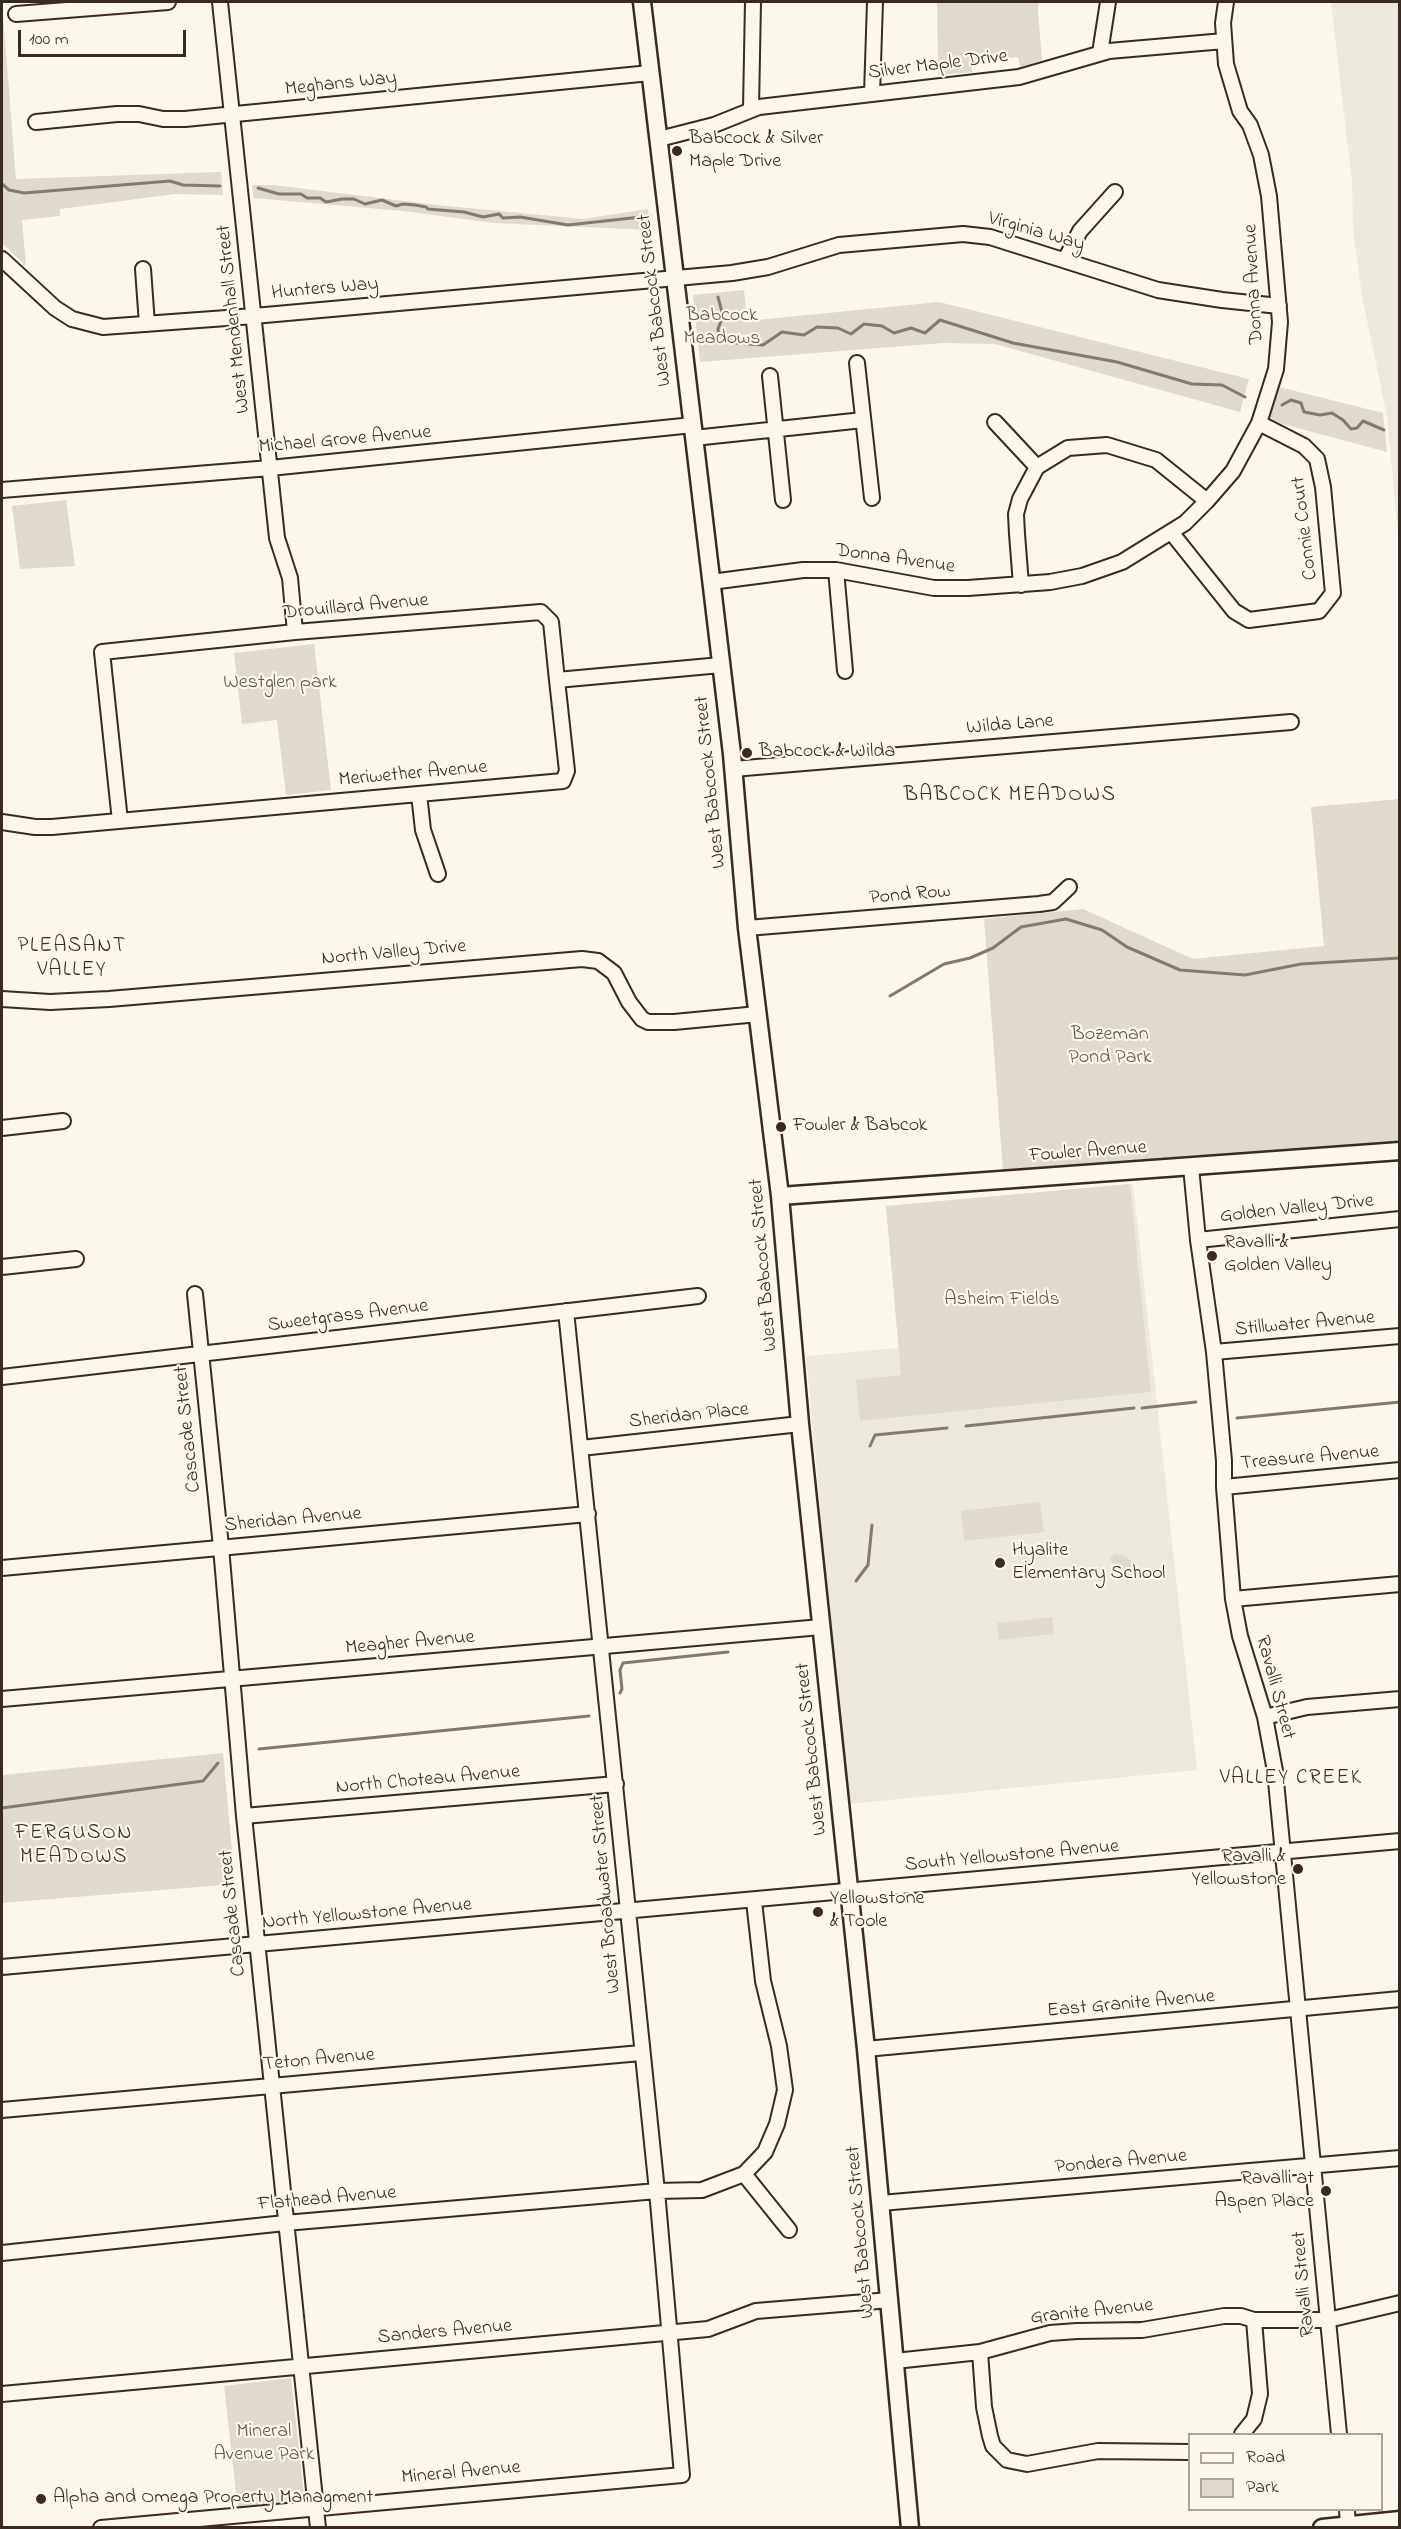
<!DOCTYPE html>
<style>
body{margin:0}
#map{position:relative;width:1401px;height:2529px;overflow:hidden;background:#fbf7ec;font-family:"Indie Flower",sans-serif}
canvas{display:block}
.frame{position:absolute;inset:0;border:3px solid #3b2a1e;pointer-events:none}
.legend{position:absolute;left:1188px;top:2433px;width:195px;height:78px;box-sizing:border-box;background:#fbf7ec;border:2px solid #aea59a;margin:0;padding:8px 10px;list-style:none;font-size:18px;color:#3b2a1e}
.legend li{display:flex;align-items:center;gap:12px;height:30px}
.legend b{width:30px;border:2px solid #aea59a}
.scale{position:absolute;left:18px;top:30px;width:168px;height:27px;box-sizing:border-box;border:3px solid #3b2a1e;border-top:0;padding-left:8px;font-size:18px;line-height:21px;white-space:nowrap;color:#3b2a1e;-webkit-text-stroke:4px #fbf7ec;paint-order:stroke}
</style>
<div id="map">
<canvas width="1401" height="2529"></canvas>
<div class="frame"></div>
<ul class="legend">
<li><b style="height:8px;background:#fbf7ec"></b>Road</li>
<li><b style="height:16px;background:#dfd9ce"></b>Park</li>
</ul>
<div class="scale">100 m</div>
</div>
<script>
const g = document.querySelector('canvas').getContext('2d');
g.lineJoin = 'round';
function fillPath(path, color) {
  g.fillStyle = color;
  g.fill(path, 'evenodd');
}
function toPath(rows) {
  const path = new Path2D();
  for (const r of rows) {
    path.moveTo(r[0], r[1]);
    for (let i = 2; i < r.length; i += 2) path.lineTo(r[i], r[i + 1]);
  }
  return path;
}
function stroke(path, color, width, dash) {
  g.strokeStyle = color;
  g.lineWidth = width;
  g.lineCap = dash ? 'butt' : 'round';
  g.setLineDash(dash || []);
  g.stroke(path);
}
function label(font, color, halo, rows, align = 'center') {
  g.font = font + ' "Indie Flower",sans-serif';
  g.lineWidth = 4.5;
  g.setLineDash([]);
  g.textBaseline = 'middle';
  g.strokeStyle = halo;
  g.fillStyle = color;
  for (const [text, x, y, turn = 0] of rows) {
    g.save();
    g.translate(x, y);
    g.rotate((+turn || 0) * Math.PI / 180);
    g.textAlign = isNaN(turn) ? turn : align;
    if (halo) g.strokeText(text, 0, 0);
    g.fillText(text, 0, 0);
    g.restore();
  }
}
fillPath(toPath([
 [1331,2,1399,2,1399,545,1387,416,1362,296,1353,229,1352,182],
 [1133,1184,1197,1770,848,1804,806,1356,899,1348,886,1206]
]), '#ede8dd');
fillPath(toPath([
 [2,2,16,179,221,172,223,195,175,194,60,209,60,216,22,220,26,266,2,243],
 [937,2,1039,2,1038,10,1042,60,1020,67,1018,57,972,62,972,72,938,75],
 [252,185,273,185,437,205,583,219,648,209,650,230,494,223,403,211,254,198],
 [744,290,747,321,939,302,1249,379,1240,412,995,344,943,343,700,362,693,295],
 [1279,387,1383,413,1387,452,1268,420],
 [66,500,75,566,20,569,12,506],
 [314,644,331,790,286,795,277,720,242,724,234,653],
 [1399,799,1399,1141,1003,1171,984,919,1083,909,1193,959,1324,946,1311,807],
 [1130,1184,1151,1392,860,1421,856,1380,901,1375,886,1206],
 [1040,1502,1044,1532,964,1541,961,1511],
 [1115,1554,1122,1555,1130,1560,1135,1573,1132,1580,1112,1575,1113,1564,1110,1558],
 [1052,1617,1054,1634,999,1640,997,1623],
 [223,1753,235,1884,2,1903,2,1775],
 [291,2378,305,2503,238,2510,224,2386]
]), '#dfd9ce');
stroke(toPath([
 [2,184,9,190,24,193,170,181,183,185,220,186],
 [258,188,279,194,301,194,307,198,320,198,326,202,342,199,354,199,365,204,382,200,396,206,403,204,415,205,426,207,428,209,464,212,483,217,499,214,503,218,520,217,568,225,650,216],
 [718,297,723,316,718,329,719,335,736,343,763,345,782,332,804,335,817,327,838,328,851,334,864,324,882,326,894,333,911,328,925,333,940,320,1013,343,1117,362,1192,384,1222,385,1245,397],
 [1282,405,1291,400,1301,403,1304,412,1320,415,1332,413,1343,420,1351,429,1357,428,1363,421,1384,430],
 [890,996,944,964,970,958,993,948,1021,927,1066,919,1102,930,1127,947,1180,970,1245,975,1301,964,1400,958],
 [1142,1408,1196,1402],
 [1237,1418,1400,1402],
 [966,1426,1134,1408],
 [870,1446,875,1435,947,1428],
 [856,1581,868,1565,872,1525],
 [620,1693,622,1689,620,1670,623,1663,728,1652],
 [259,1749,589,1716],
 [2,1808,203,1781,218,1763]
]), '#85796d', 3);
const minor = toPath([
 [220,2,277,538,290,578,295,632],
 [16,14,168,2],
 [1100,53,1108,2],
 [872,94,875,2],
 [751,108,753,2],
 [36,122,117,114,139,114,163,119,185,119,650,73],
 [659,139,714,125,759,107,1019,77,1109,51,1224,41],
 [2,259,55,308,72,319,103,327,254,316,732,273,768,267,839,245,963,234,990,237,1158,290,1222,300,1279,306],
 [1065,260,1080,231,1115,192],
 [143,269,147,324],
 [857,363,872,498],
 [770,376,783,500],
 [995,422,1037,467],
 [694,438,863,420],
 [2,490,270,468,693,425],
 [1171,532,1234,611,1249,620,1319,611,1333,593,1323,487,1317,459,1304,446,1259,423],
 [836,570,845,671],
 [711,582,803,570,836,570,934,588,968,588,1050,582,1082,576,1122,562,1185,523,1207,501,1233,471,1259,423,1276,369,1280,322,1269,196,1261,155,1250,125,1240,111,1226,64,1223,23,1226,2],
 [1021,585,1017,534,1016,514,1020,499,1037,467,1068,448,1107,445,1156,460,1207,501],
 [733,769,1291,722],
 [419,794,423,830,438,874],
 [120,821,102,652,295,632,541,612,551,622,557,680],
 [2,822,35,827,52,827,563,781,567,771,557,680,721,665],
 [747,928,1039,904,1053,902,1069,887],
 [2,999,50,1002,109,999,582,959,598,961,614,973,629,1002,642,1019,648,1022,674,1022,758,1014],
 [2,1128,63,1121],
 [1191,1167,1198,1240,1214,1352,1224,1461,1224,1487,1233,1599,1240,1636,1265,1717,1275,1771,1339,2434],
 [1198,1240,1400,1219],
 [2,1267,76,1259],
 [195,1294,221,1547,244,1816,318,2528],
 [1214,1352,1400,1336],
 [2,1377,698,1296],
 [581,1448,800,1424],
 [1224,1487,1400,1470],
 [2,1568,588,1514],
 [1233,1599,1400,1584],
 [2,1699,821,1627],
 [1265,1717,1307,1707,1400,1699],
 [244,1816,616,1784],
 [2,1967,1400,1841],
 [866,2049,1400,1999],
 [2,2110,641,2053],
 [744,2174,789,2230],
 [881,2203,1400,2158],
 [2,2253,285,2223,657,2191,702,2190,744,2174,765,2152,777,2124,785,2090,779,2046,763,1981,754,1901],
 [980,2352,984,2407,990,2436,993,2446,1007,2460,1027,2464,1098,2451,1190,2452],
 [895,2361,980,2352,1050,2333,1077,2331,1142,2330,1224,2316,1241,2316,1254,2320,1328,2320,1400,2303],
 [2,2394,708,2329,756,2311,890,2300],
 [1242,2434,1254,2419,1260,2394,1254,2320],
 [1347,2510,1348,2528],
 [101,2528,682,2475,657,2191,566,1311]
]);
const tertiary = toPath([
 [642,2,732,754,747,928,780,1196,800,1424,866,2049,910,2528],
 [780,1196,1400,1151],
 [1322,2528,1400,2520]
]);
stroke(minor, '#3b2a1e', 18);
stroke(tertiary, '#3b2a1e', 21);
stroke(minor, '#fbf7ec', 14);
stroke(tertiary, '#fbf7ec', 16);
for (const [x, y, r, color] of [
 [677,151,6,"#3b2a1e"],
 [747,753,6,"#3b2a1e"],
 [781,1127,6,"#3b2a1e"],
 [1212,1256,6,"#3b2a1e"],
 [1000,1563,6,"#3b2a1e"],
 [1298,1869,6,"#3b2a1e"],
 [818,1912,6,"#3b2a1e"],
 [1326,2191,6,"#3b2a1e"],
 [41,2499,6,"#3b2a1e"]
]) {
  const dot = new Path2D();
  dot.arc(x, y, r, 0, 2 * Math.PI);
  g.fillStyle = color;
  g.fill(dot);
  stroke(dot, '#fbf7ec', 2);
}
label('20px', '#3b2a1e', '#fbf7ec', [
 ["Silver Maple Drive",938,66,-7],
 ["Meghans Way",341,85,-6],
 ["Virginia Way",1036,233,16],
 ["Donna Avenue",1255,284,-93],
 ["Hunters Way",325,290,-5],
 ["West Babcock Street",656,300,-97],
 ["West Mendenhall Street",235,319,-96],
 ["Michael Grove Avenue",345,441,-5],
 ["Connie Court",1306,528,-97],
 ["Donna Avenue",895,560,8],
 ["Drouillard Avenue",356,608,-5],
 ["Wilda Lane",1010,726,-5],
 ["Meriwether Avenue",413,775,-5],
 ["West Babcock Street",712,782,-96],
 ["Pond Row",910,896,-5],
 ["North Valley Drive",394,954,-5],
 ["Fowler Avenue",1088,1153,-4],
 ["Golden Valley Drive",1297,1210,-6],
 ["West Babcock Street",765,1265,-95],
 ["Sweetgrass Avenue",348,1317,-7],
 ["Stillwater Avenue",1305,1325,-5],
 ["Sheridan Place",689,1417,-6],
 ["Cascade Street",189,1429,-96],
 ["Treasure Avenue",1310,1459,-5],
 ["Sheridan Avenue",293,1521,-5],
 ["Meagher Avenue",410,1644,-5],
 ["Ravalli Street",1274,1688,75],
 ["West Babcock Street",813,1749,-96],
 ["North Choteau Avenue",428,1781,-5],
 ["South Yellowstone Avenue",1012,1857,-5],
 ["West Broadwater Street",607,1894,-95],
 ["Cascade Street",234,1913,-96],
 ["North Yellowstone Avenue",367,1915,-5],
 ["East Granite Avenue",1131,2005,-5],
 ["Teton Avenue",319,2061,-5],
 ["Pondera Avenue",1121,2163,-5],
 ["Flathead Avenue",327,2200,-5],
 ["West Babcock Street",862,2232,-95],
 ["Ravalli Street",1305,2284,-95],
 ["Granite Avenue",1092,2313,-6],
 ["Sanders Avenue",445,2333,-5],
 ["Mineral Avenue",461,2474,-5]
]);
label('20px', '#3b2a1e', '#fbf7ec', [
 ["Babcock & Silver",689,140],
 ["Maple Drive",689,163],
 ["Babcock & Wilda",759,753],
 ["Fowler & Babcok",793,1127],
 ["Ravalli &",1224,1244],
 ["Golden Valley",1224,1267],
 ["Hyalite",1012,1552],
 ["Elementary School",1012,1575],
 ["Ravalli &",1286,1858,"right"],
 ["Yellowstone",1286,1881,"right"],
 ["Yellowstone",830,1900],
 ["& Toole",830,1923],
 ["Ravalli at",1314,2180,"right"],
 ["Aspen Place",1314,2203,"right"],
 ["Alpha and Omega Property Managment",53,2499]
], 'left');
label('20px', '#64564a', '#fbf7ec', [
 ["Babcock",722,317],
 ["Meadows",722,340],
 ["Westglen park",280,684],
 ["Bozeman",1110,1036],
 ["Pond Park",1110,1059],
 ["Asheim Fields",1002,1301],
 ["Mineral",264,2433],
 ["Avenue Park",264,2456]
]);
g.letterSpacing = '1.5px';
label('21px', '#3b2a1e', '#fbf7ec', [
 ["BABCOCK MEADOWS",1010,797],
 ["PLEASANT",72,948],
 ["VALLEY",72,972],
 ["VALLEY CREEK",1291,1780],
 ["FERGUSON",74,1835],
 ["MEADOWS",74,1859]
]);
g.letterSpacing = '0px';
</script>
